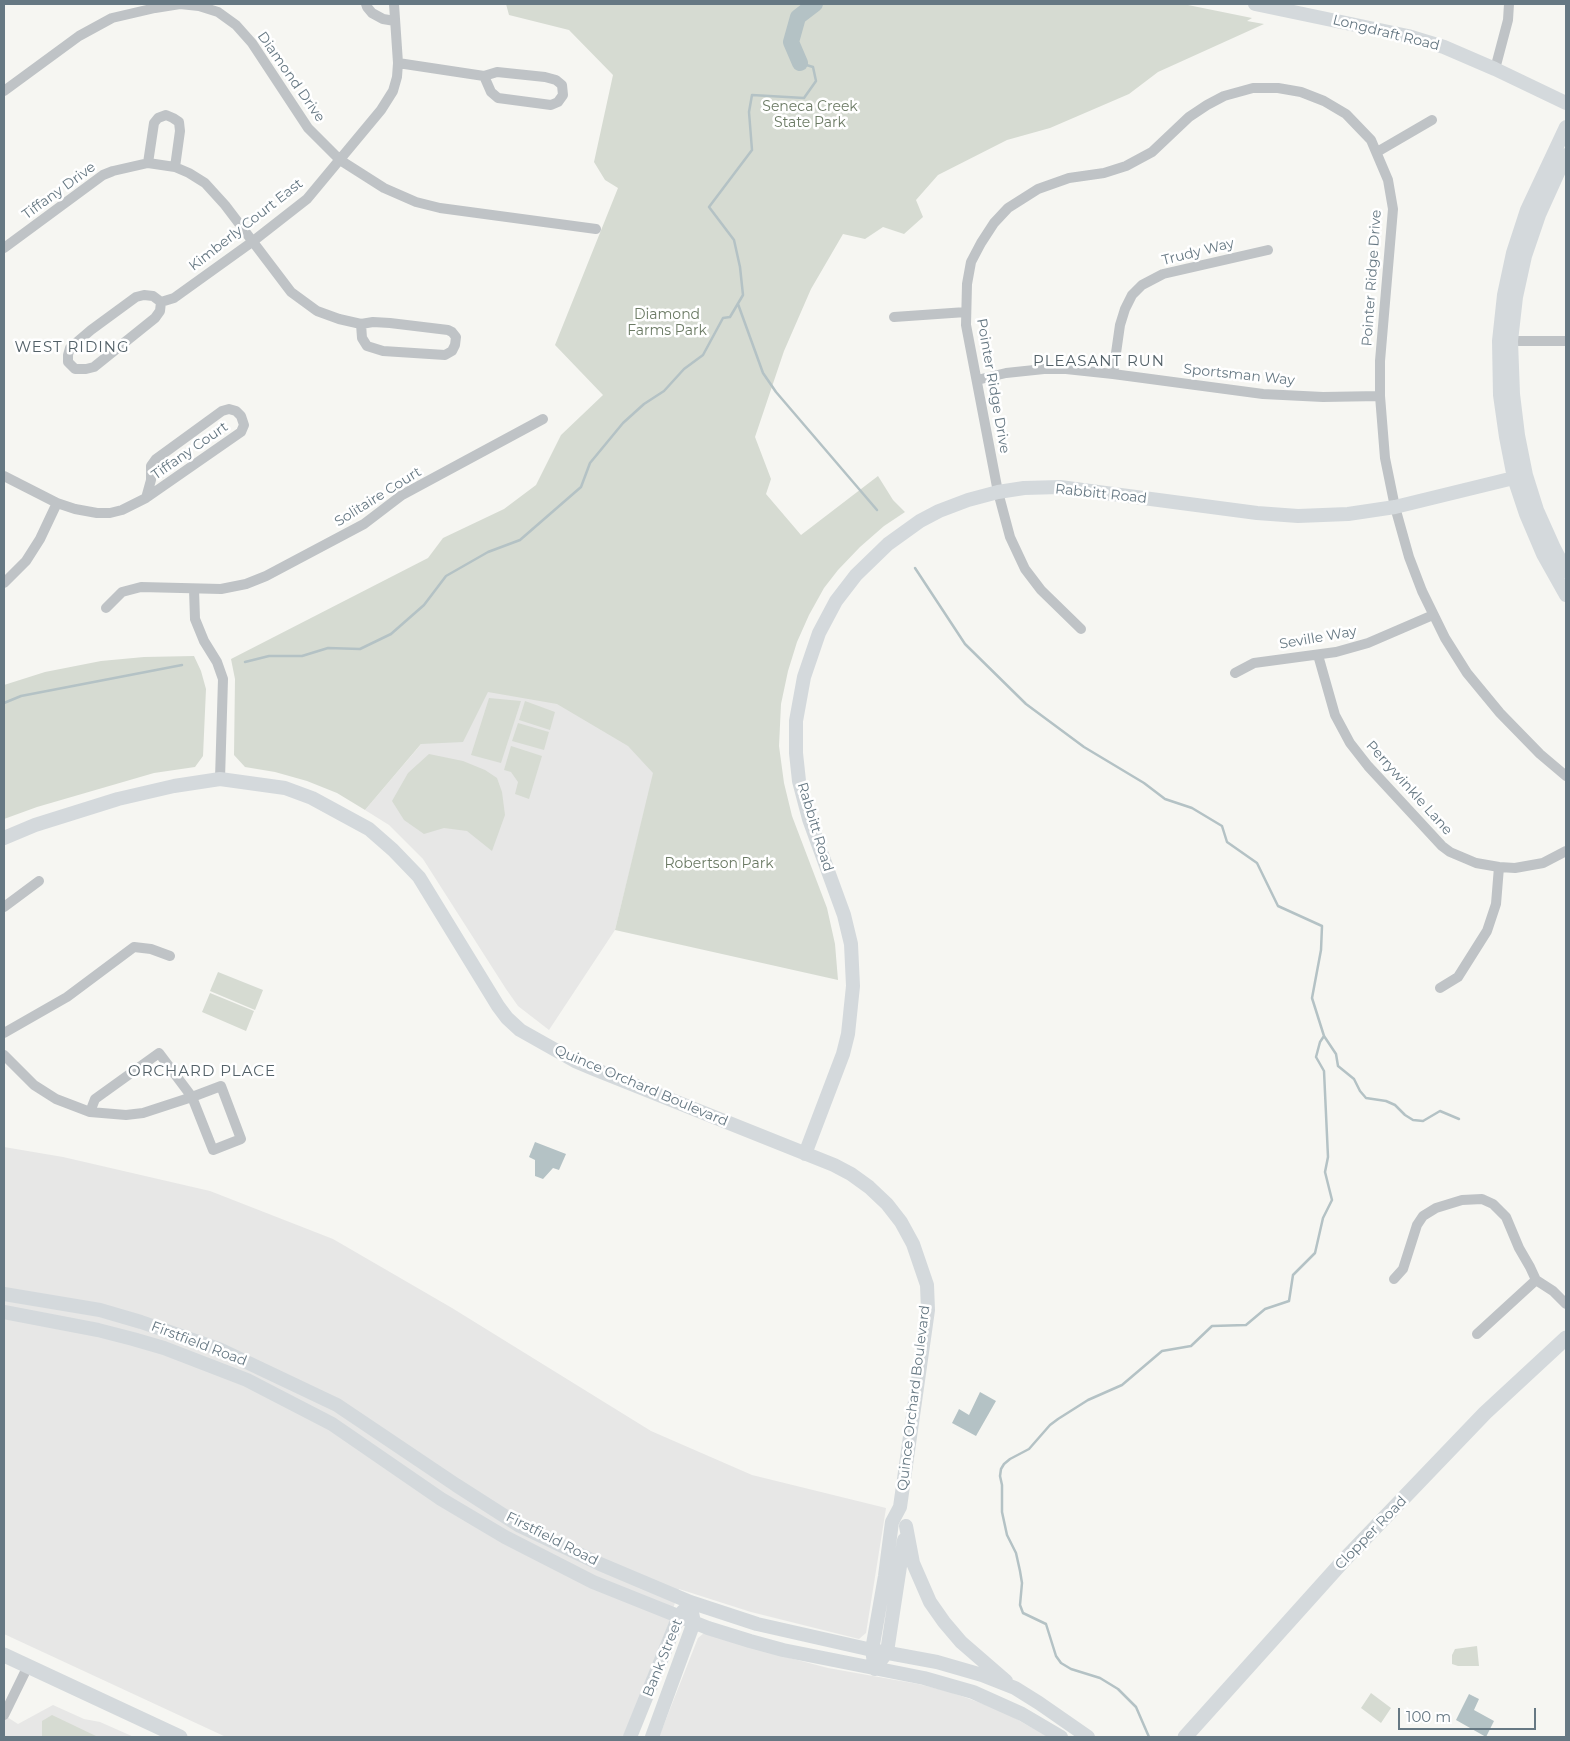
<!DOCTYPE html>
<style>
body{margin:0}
#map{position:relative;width:1570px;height:1741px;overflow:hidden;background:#f6f6f2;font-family:Montserrat,sans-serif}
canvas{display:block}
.frame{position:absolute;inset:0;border:5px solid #667883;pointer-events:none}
.scale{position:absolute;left:1398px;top:1708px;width:138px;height:22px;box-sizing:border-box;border:2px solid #667883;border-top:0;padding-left:6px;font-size:15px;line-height:18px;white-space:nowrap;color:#667883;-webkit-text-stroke:4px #fff;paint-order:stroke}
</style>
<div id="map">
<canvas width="1570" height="1741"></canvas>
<div class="frame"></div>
<div class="scale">100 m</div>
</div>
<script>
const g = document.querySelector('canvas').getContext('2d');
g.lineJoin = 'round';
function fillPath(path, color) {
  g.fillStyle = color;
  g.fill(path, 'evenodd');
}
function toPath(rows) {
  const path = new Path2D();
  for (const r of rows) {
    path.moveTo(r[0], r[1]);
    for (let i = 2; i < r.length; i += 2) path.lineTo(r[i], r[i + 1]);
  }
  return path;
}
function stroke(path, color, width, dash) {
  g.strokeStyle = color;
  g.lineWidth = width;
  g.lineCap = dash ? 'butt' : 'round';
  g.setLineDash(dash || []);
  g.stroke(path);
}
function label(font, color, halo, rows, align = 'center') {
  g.font = font + ' Montserrat,sans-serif';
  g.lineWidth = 5;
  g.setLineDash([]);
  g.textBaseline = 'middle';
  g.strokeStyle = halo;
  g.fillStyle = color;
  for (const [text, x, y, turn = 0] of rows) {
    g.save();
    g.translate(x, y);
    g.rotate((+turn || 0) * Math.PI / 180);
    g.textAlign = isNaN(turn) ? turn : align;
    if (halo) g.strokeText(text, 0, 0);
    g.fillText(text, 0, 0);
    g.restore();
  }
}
fillPath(toPath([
 [613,519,704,570,615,930,549,1030,518,1006,506,989,423,859,389,825,365,810],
 [4,1147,63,1157,210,1191,333,1239,452,1308,651,1431,752,1475,886,1508,866,1633,859,1639,751,1612,679,1589,669,1623,623,1737,226,1737,4,1634],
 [704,1633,752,1648,828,1668,918,1684,947,1691,984,1704,1013,1717,1048,1737,659,1737,698,1638],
 [53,1705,84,1719,100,1722,134,1737,4,1737,4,1715,18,1724]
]), '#e7e7e6');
fillPath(toPath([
 [506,4,1183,4,1252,18,1247,21,1264,24,1158,72,1129,94,1050,128,1007,140,938,175,916,200,923,217,904,234,883,227,865,239,843,234,811,289,784,351,755,437,771,479,766,494,801,535,878,476,893,500,905,512,884,526,860,547,838,570,824,588,809,615,797,642,788,671,781,704,779,746,784,783,792,816,827,908,835,944,838,980,615,930,653,773,628,746,557,704,488,692,463,742,421,744,365,810,337,793,307,781,275,772,245,767,234,755,235,679,231,659,428,558,443,538,504,509,536,485,561,435,603,395,555,345,618,188,605,180,594,162,613,75,569,30,509,15],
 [194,656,201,671,206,689,203,756,195,767,154,773,37,807,4,819,4,685,45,672,101,661,144,657],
 [489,698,521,701,501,763,471,755],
 [525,701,555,712,550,730,519,720],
 [518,723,549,732,544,750,512,741],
 [511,746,542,756,529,799,515,794,518,782,511,772,504,770],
 [429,754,463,761,485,770,497,778,502,792,505,815,492,851,467,831,444,828,424,834,404,820,392,801,408,773],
 [218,972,263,990,255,1010,210,991],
 [210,993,254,1011,246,1031,202,1012],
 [1477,1646,1479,1666,1458,1666,1452,1664,1452,1655,1455,1649],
 [1371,1693,1391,1708,1381,1723,1361,1708],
 [52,1715,98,1737,42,1737,42,1721]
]), '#d6dbd2');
fillPath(toPath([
 [535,1142,566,1154,559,1170,553,1168,543,1179,535,1176,535,1160,529,1157],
 [980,1392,996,1401,976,1436,952,1423,959,1409,969,1415],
 [1469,1694,1479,1699,1474,1710,1494,1721,1486,1737,1456,1720]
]), '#b4c2c5');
stroke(toPath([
 [738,304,763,373,776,392,877,510],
 [915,568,965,644,1026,704,1084,747,1144,783,1165,799,1192,808,1222,826,1227,842,1257,863,1278,906,1322,926,1321,950,1312,998,1324,1036,1320,1042,1316,1057,1324,1071,1328,1157,1325,1172,1332,1200,1323,1218,1315,1253,1293,1275,1289,1301,1265,1309,1246,1325,1212,1326,1191,1346,1162,1351,1122,1385,1088,1400,1058,1419,1050,1425,1029,1449,1010,1459,1004,1464,1001,1469,1000,1476,1002,1485,1002,1512,1007,1535,1016,1553,1020,1571,1022,1583,1020,1605,1023,1613,1046,1624,1056,1656,1061,1663,1071,1669,1100,1678,1118,1689,1136,1707,1149,1737],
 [245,662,269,656,302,656,328,648,360,649,391,634,424,605,446,576,488,552,520,540,581,487,590,463,623,423,644,404,664,391,684,369,703,355,723,318,730,317,743,295,740,267,734,240,709,207,752,150,749,112,752,95,804,98,816,81,813,67,800,63],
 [4,703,21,696,182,665],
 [1324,1036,1336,1054,1338,1066,1354,1079,1360,1091,1366,1098,1386,1101,1395,1105,1405,1115,1413,1120,1423,1121,1440,1111,1459,1119]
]), '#b4c2c5', 2.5);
stroke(toPath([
 [800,63,791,42,798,17,815,4]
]), '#b4c2c5', 16);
stroke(toPath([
 [366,4,367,7,372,13,383,19,395,21],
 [398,63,484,76,497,72,545,77,556,80,562,85,563,95,558,102,551,105,498,98,491,92,484,76],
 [1495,69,1508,20,1509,4],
 [4,91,79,36,112,18,155,8,180,4,199,6,218,12,236,25,252,43,308,128,340,160,384,188,416,202,440,208,596,229],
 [1377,152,1432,120],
 [148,163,154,123,158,118,166,115,173,118,179,122,180,131,175,167],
 [4,248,103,175,113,171,148,163,175,167,189,173,205,183,225,205,291,292,317,311,339,319,361,324,373,322,390,323,448,330,452,332,456,337,455,345,452,351,445,355,383,351,367,346,362,338,361,324],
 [161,302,160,311,155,318,94,367,86,369,75,369,68,362,68,355,70,348,91,330,136,297,144,295,153,296,161,302,174,298,252,242,307,199,381,110,393,91,397,77,398,63,394,4],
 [894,317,966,312],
 [1511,341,1566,341],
 [1113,374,1120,325,1125,309,1132,295,1142,285,1163,274,1268,250],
 [977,380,1006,373,1044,369,1066,369,1113,374,1263,394,1323,397,1380,396],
 [4,476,57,503,75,509,97,513,110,513,122,510,146,498,241,432,244,425,241,416,236,411,229,409,222,411,156,459,151,466,151,480,146,498],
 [4,583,26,561,40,539,57,503],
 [194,589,195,619,204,641,217,662,223,679,220,779],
 [106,608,122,592,141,587,221,589,246,584,266,576,364,524,402,495,543,419],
 [1081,629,1041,590,1025,569,1010,537,998,492,966,325,967,284,971,262,981,243,994,223,1008,208,1038,189,1069,178,1104,173,1126,166,1152,152,1189,117,1207,105,1224,96,1253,88,1278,88,1301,92,1324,101,1346,114,1371,140,1388,180,1393,209,1380,361,1380,396,1385,458,1395,507,1409,557,1422,591,1445,638,1467,673,1500,713,1540,754,1566,776],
 [1318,655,1335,715,1350,743,1368,766,1442,846,1450,852,1476,863,1499,867,1515,868,1543,863,1566,851],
 [1235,673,1254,663,1336,652,1368,643,1433,615],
 [4,907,39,881],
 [1440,988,1458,977,1487,931,1496,904,1499,867],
 [4,1033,67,997,134,947,151,949,170,956],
 [4,1055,34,1085,56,1099,90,1112,126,1115,143,1113,192,1097,159,1053,95,1099,90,1112],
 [221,1086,241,1139,213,1150,192,1097,221,1086],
 [1394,1279,1403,1269,1417,1225,1423,1216,1436,1208,1462,1200,1482,1199,1493,1204,1506,1217,1519,1248,1530,1267,1536,1280,1553,1291,1566,1304],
 [1477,1334,1536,1280],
 [4,1715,28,1666]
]), '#bfc3c6', 10);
stroke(toPath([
 [1255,4,1408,36,1444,47,1495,69,1566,103],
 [1566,127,1527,210,1513,253,1504,295,1499,341,1500,395,1506,437,1514,478,1526,514,1543,554,1566,595],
 [1566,155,1539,215,1525,256,1516,297,1511,341,1513,394,1518,435,1526,475,1537,510,1554,548,1566,571],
 [4,838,35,825,118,799,174,786,220,779,285,788,312,798,369,829,393,850,419,877,498,1006,507,1018,520,1030,575,1061,594,1069,834,1165,851,1174,869,1187,887,1204,901,1222,913,1244,927,1285,928,1310,900,1507,892,1522,885,1576,872,1650,875,1669],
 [805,1154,843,1054,848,1034,853,986,851,944,844,915,809,819,799,781,796,753,796,721,804,677,819,633,836,601,856,575,888,544,920,521,939,511,968,500,998,492,1024,488,1060,487,1257,513,1298,516,1348,514,1395,507,1526,475],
 [4,1294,100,1310,141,1322,219,1349,337,1405,456,1485,520,1526,600,1564,690,1602,757,1624,872,1650,937,1662,982,1675,1015,1688,1039,1703,1088,1737],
 [4,1312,98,1330,133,1339,164,1348,247,1380,332,1424,441,1499,505,1537,593,1582,708,1628,750,1641,783,1650,924,1678,973,1692,1022,1714,1061,1737],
 [906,1526,913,1563,930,1602,944,1622,961,1642,1006,1681],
 [881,1660,887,1652,904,1540],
 [630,1737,679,1616,683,1611],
 [652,1737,694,1622,692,1613]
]), '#d4d9dc', 14);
stroke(toPath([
 [4,1655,180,1737],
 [1185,1737,1345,1559,1485,1413,1566,1338]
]), '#d4d9dc', 15);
label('14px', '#667883', '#fff', [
 ["Longdraft Road",1386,33,14],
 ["Diamond Drive",291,77,55],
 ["Tiffany Drive",59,191,-36],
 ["Kimberly Court East",246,225,-38],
 ["Trudy Way",1198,252,-14],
 ["Pointer Ridge Drive",1372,278,-86],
 ["Sportsman Way",1239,375,6],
 ["Pointer Ridge Drive",993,386,80],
 ["Tiffany Court",190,451,-35],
 ["Rabbitt Road",1101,494,6],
 ["Solitaire Court",378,497,-32],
 ["Seville Way",1318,638,-10],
 ["Perrywinkle Lane",1409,788,48],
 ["Rabbitt Road",815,827,73],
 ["Quince Orchard Boulevard",641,1086,23],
 ["Firstfield Road",199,1344,21],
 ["Quince Orchard Boulevard",914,1398,-83],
 ["Clopper Road",1371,1533,-46],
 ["Firstfield Road",552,1539,27],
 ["Bank Street",663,1658,-68]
]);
label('14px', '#6b7a64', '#fff', [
 ["Seneca Creek",810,107],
 ["State Park",810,123],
 ["Diamond",667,315],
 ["Farms Park",667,331],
 ["Robertson Park",719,864]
]);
g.letterSpacing = '1px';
label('15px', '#536168', '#fff', [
 ["WEST RIDING",72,348],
 ["PLEASANT RUN",1099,362],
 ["ORCHARD PLACE",202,1072]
]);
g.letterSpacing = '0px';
</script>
